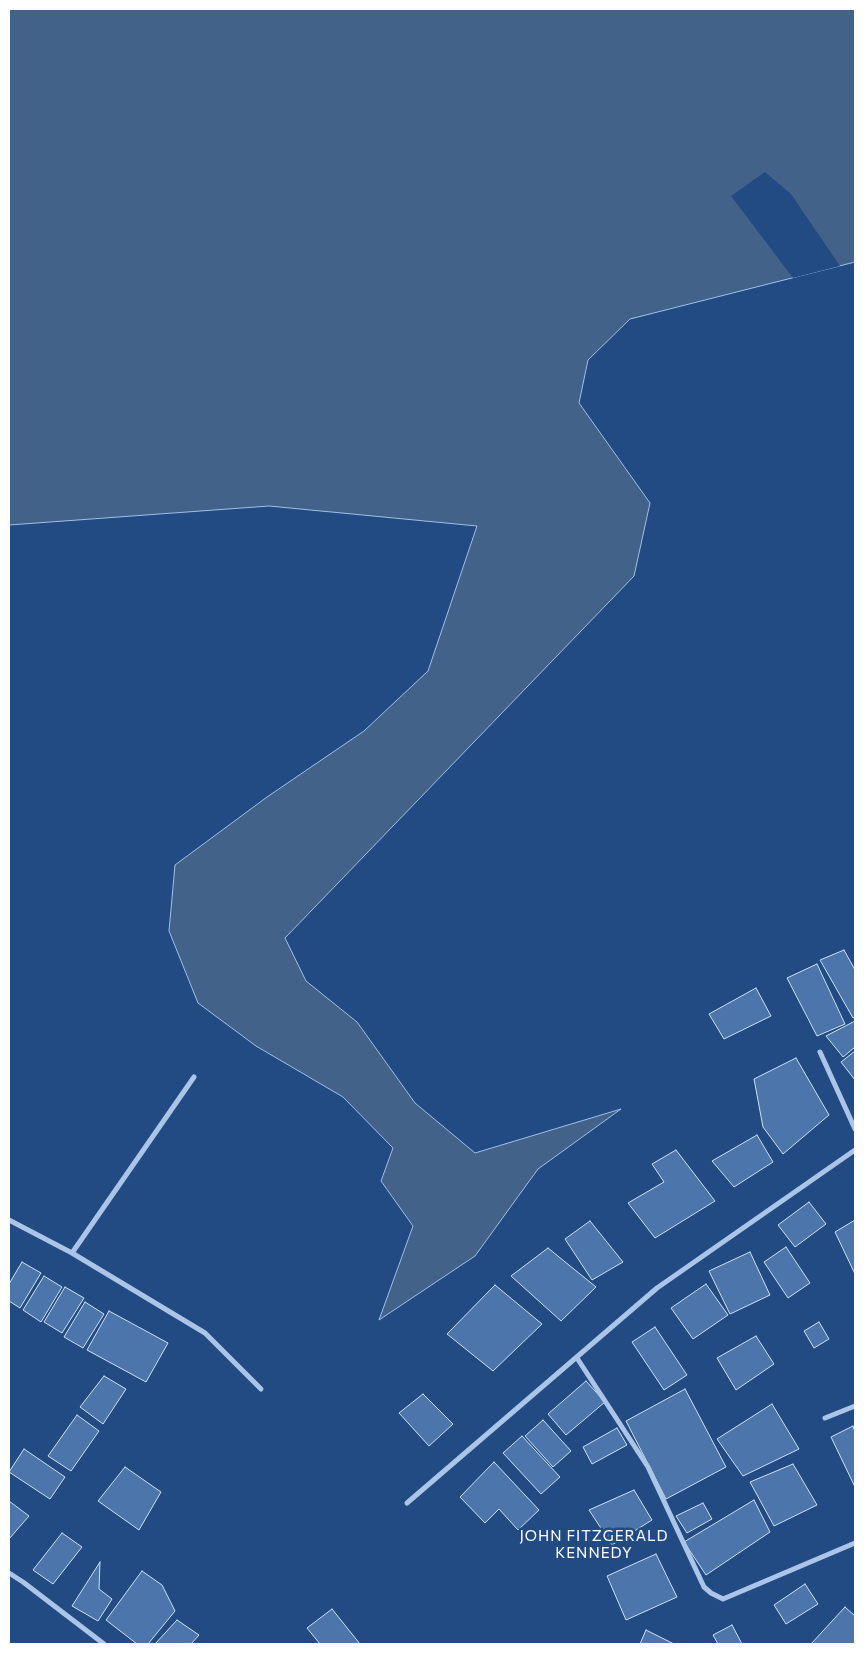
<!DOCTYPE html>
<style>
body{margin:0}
#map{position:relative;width:864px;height:1653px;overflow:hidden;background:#224b83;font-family:Commissioner,sans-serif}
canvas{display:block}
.frame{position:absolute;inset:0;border:10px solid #fff;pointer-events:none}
</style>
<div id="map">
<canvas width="864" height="1653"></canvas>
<div class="frame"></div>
</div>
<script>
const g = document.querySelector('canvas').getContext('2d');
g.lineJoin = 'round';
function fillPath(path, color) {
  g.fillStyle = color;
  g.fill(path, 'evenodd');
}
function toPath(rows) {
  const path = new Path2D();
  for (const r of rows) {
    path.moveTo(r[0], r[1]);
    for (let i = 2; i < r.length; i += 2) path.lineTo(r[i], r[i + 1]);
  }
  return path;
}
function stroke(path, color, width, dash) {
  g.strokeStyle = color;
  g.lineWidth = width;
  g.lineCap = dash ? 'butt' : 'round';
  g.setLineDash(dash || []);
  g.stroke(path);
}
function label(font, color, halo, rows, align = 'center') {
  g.font = font + ' Commissioner,sans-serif';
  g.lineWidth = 5;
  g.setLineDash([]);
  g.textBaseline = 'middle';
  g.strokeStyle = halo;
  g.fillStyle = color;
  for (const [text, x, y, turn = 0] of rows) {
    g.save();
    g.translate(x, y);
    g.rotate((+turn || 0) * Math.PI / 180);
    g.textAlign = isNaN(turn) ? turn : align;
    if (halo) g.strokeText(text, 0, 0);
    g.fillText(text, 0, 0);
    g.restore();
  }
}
const water = toPath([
 [9,9,855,9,855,262,630,319,588,360,579,403,650,503,634,576,285,938,306,981,357,1022,415,1103,475,1153,621,1109,538,1169,475,1256,379,1320,413,1226,381,1181,393,1148,343,1097,256,1046,198,1003,169,931,175,865,267,797,364,731,428,671,477,526,269,506,9,525,9,9]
]);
fillPath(water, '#43628a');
stroke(water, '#9ec0e9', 1);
fillPath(toPath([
 [765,172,791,194,840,266,793,278,731,196]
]), '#224b83');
const building = toPath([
 [844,950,855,970,855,1017,853,1018,820,960,844,950],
 [817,964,845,1024,817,1036,787,978,817,964],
 [756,988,771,1016,724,1039,709,1014,756,988],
 [855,1021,855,1047,843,1057,826,1036,855,1021],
 [855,1051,855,1080,841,1062,855,1051],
 [796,1058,829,1115,783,1154,763,1127,754,1079,796,1058],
 [757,1135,773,1162,734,1187,712,1161,757,1135],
 [676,1150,715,1201,655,1238,628,1203,664,1182,652,1164,676,1150],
 [809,1202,826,1224,795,1247,778,1225,809,1202],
 [855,1220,855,1274,835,1232,855,1220],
 [590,1221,623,1262,592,1280,565,1239,590,1221],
 [786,1247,810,1283,788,1298,764,1262,786,1247],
 [548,1248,596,1287,561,1321,511,1276,548,1248],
 [750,1252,770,1295,730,1314,709,1271,750,1252],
 [22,1262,41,1273,20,1308,9,1301,9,1284,22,1262],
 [44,1276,62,1287,41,1322,23,1310,44,1276],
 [706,1284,728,1315,693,1339,671,1308,706,1284],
 [495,1285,542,1324,493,1371,447,1334,495,1285],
 [65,1287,84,1298,62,1333,44,1322,65,1287],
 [85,1302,104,1314,83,1348,64,1337,85,1302],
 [109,1311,168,1343,146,1382,87,1350,109,1311],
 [819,1322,829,1339,814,1348,804,1331,819,1322],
 [655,1327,687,1375,664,1390,632,1342,655,1327],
 [756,1336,774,1364,736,1390,717,1358,756,1336],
 [104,1376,126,1389,103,1424,80,1407,104,1376],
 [586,1381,605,1402,566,1435,548,1414,586,1381],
 [685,1389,726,1467,666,1499,626,1421,685,1389],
 [423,1394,453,1424,429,1446,399,1413,423,1394],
 [772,1404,799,1449,743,1476,717,1439,772,1404],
 [77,1415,99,1431,71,1471,48,1456,77,1415],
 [543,1420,571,1451,553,1467,525,1436,543,1420],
 [853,1426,855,1432,855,1487,831,1437,853,1426],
 [617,1428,627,1445,592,1464,583,1447,617,1428],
 [522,1436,560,1477,541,1494,503,1453,522,1436],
 [24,1449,65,1477,50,1499,9,1472,24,1449],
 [494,1462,539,1510,518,1530,499,1509,485,1523,460,1497,494,1462],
 [793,1464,817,1505,774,1526,750,1482,793,1464],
 [125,1467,161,1492,139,1530,98,1501,125,1467],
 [634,1490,652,1520,612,1545,589,1510,634,1490],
 [754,1500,770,1532,706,1575,684,1542,754,1500],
 [9,1501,29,1516,9,1539,9,1501],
 [703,1503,712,1519,687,1533,676,1516,703,1503],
 [62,1533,82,1547,53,1584,33,1570,62,1533],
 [656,1554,677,1597,626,1620,607,1576,656,1554],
 [100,1562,99,1589,112,1599,98,1621,72,1606,100,1562],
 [142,1571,162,1585,175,1611,148,1644,137,1644,106,1620,142,1571],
 [805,1584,818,1604,786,1624,774,1605,805,1584],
 [845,1607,855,1616,855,1644,811,1644,845,1607],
 [332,1609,360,1644,320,1644,307,1628,332,1609],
 [177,1620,199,1635,191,1644,155,1644,177,1620],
 [732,1625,742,1644,718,1644,713,1635,732,1625],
 [646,1630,674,1644,640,1644,646,1630]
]);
fillPath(building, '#4b75ab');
stroke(building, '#cee0f6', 1);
stroke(toPath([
 [820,1052,855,1129],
 [9,1220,72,1253,205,1333,261,1389],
 [72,1253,194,1077],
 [577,1358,648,1467,704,1587,711,1593,723,1599,855,1543],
 [825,1418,855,1406],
 [407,1503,657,1288,855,1150],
 [9,1573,23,1582,104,1644]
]), '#aac5e8', 5);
g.letterSpacing = '1px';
label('15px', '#fff', '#224b83', [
 ["JOHN FITZGERALD",594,1536],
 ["KENNEDY",594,1553]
]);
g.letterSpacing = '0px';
</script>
